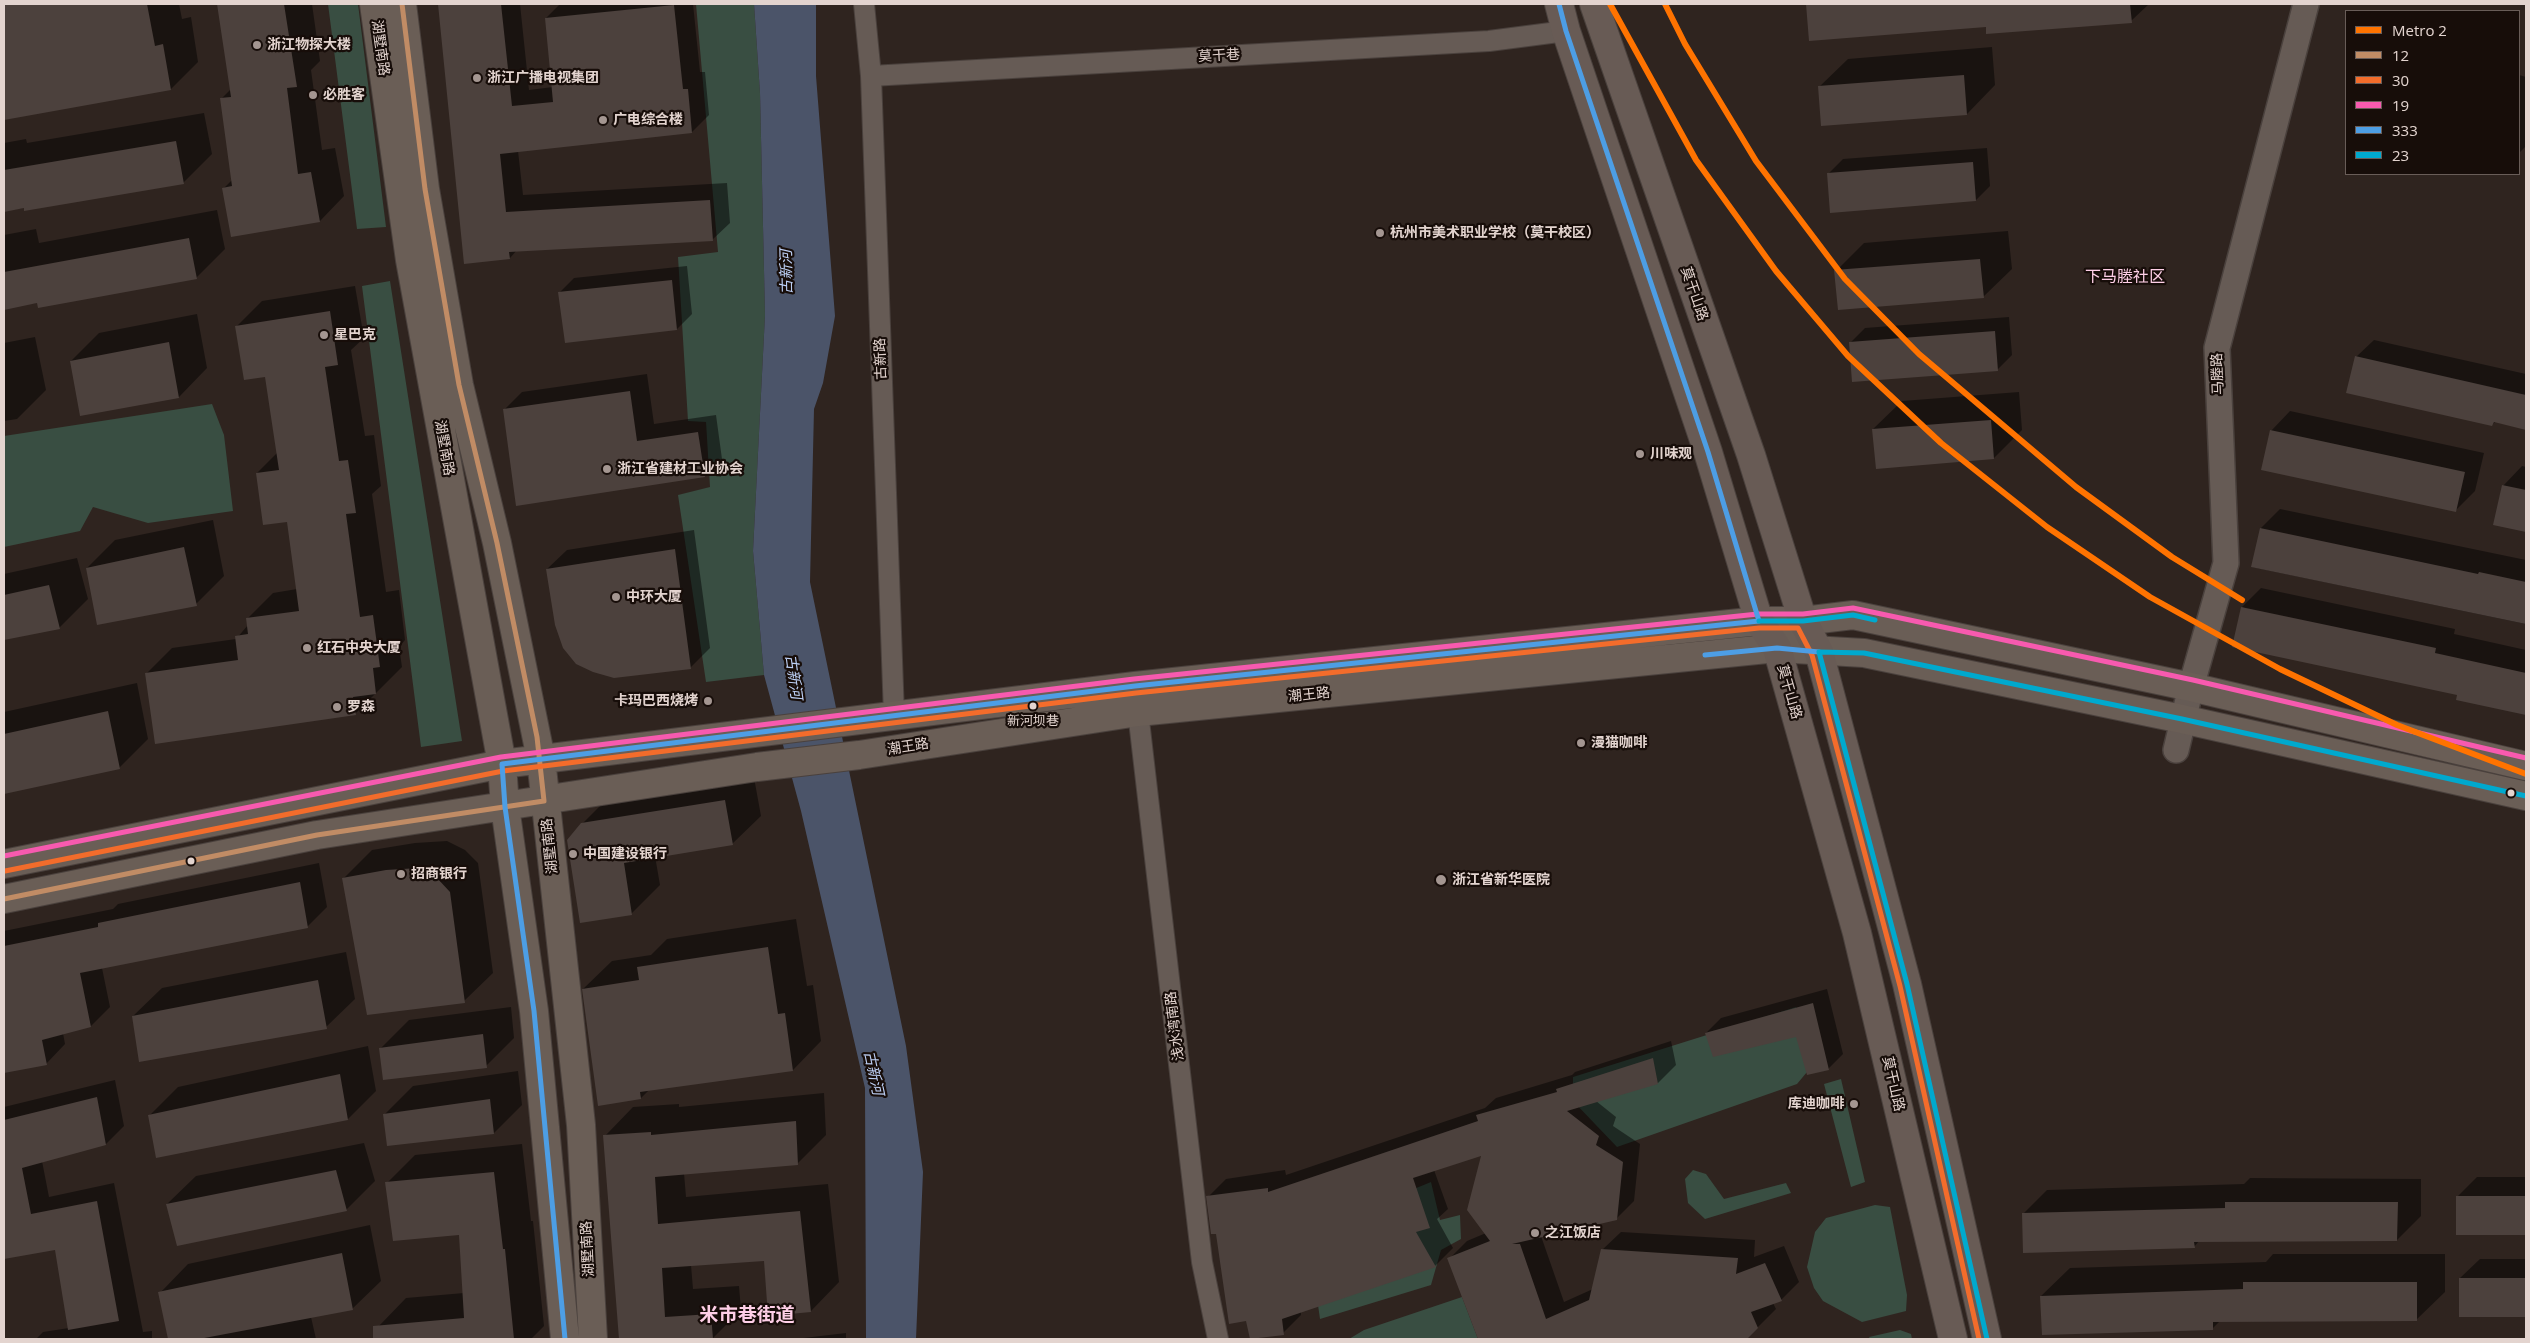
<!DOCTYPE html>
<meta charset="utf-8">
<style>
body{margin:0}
#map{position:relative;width:2530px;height:1343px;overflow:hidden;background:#2f241f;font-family:"Open Sans",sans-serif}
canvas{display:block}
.frame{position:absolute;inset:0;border:5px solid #e3d4cf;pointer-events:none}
.legend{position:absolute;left:2345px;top:10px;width:175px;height:165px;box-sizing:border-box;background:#170d09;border:1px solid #695d58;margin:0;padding:6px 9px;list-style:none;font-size:15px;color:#e3d4cf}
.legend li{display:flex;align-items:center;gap:10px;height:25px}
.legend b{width:25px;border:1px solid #695d58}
</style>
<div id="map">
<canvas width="2530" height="1343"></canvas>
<div class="frame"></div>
<ul class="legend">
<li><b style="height:6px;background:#ff7300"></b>Metro 2</li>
<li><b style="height:6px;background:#c18c65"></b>12</li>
<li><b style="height:6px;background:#f36c2b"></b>30</li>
<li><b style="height:6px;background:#f75aaf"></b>19</li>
<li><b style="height:6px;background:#4d9ee5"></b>333</li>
<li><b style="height:6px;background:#00a9ce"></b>23</li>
</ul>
</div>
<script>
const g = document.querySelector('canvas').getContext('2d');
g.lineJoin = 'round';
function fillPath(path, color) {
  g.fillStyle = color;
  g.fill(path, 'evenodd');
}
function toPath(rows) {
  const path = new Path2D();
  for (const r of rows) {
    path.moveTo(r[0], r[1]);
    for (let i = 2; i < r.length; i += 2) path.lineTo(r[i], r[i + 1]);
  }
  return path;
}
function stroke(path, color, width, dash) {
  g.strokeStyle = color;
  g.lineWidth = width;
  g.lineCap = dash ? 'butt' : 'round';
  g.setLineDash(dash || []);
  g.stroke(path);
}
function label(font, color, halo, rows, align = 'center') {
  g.font = font + ' "Open Sans","Noto Sans SC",sans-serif';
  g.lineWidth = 4.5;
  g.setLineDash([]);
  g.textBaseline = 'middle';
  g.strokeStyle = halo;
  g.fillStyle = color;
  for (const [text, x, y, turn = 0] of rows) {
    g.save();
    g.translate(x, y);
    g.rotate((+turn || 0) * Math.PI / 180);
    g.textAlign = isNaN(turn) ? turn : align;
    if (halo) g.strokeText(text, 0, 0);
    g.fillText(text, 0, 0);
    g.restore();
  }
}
fillPath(toPath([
 [328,4,358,4,386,227,357,229],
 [696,4,754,4,760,93,765,315,753,551,764,675,706,682,678,495,710,487,706,422,688,421,678,257,718,252],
 [390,281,462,741,421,747,362,286],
 [212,404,224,435,233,511,148,523,93,507,80,531,4,547,4,436],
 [1796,1007,1812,1066,1797,1084,1617,1147,1573,1101,1573,1077],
 [1841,1079,1865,1182,1851,1187,1824,1084],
 [1693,1170,1706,1174,1724,1199,1786,1183,1791,1193,1705,1219,1688,1203,1685,1179],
 [1431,1182,1440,1220,1460,1215,1461,1239,1441,1250,1431,1285,1320,1319,1311,1256,1409,1191],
 [1875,1205,1890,1207,1907,1295,1906,1311,1862,1322,1823,1301,1814,1288,1807,1267,1815,1232,1826,1218],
 [1462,1297,1478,1339,1349,1339,1364,1330],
 [1900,1330,1911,1334,1912,1339,1870,1339,1869,1337]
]), '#394e42');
fillPath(toPath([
 [754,4,816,4,816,76,835,316,823,383,814,409,810,582,906,1046,923,1172,916,1339,866,1339,865,1088,801,811,764,675,753,551,765,315,760,93]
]), '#4b5469');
fillPath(toPath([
 [4,4,179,4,182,19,191,17,198,62,171,89,4,118],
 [218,4,312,4,320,61,311,70,322,150,335,148,344,196,320,221,224,188,233,179,221,99,231,89],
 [439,4,520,4,529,90,553,87,546,18,560,4,693,4,700,72,705,72,709,115,692,132,518,151,523,195,727,183,730,223,712,240,517,250,510,258,465,263],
 [1807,4,2149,4,2131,21,1987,26,1810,40],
 [1992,47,1995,85,1967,114,1819,87,1848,59],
 [2519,75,2526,77,2526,146,2519,153],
 [204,113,212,154,183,183,4,211,4,143,26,139,27,143],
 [1987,148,1990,186,1976,200,1828,174,1843,159],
 [217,210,225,249,196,278,4,308,4,235,36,229,39,243],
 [2008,231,2012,269,1983,297,1836,271,1864,243],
 [687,266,692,314,677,329,566,341,559,293,574,278],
 [355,286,364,338,351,350,365,436,374,435,381,486,372,494,386,592,399,590,405,640,399,647,402,667,355,714,146,674,172,648,236,639,248,625,247,619,273,593,297,589,288,521,257,473,278,452,266,375,237,326,262,301],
 [197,314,207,368,179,397,81,415,71,361,99,333],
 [2009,317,2012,355,1998,369,1850,343,1865,328],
 [35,337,46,390,17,419,4,421,4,343],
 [2374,340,2526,374,2526,428,2496,421,2492,425,2356,357],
 [647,374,654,424,716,415,722,459,704,476,505,409,522,392],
 [2019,392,2022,430,1994,458,1873,429,1902,401],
 [2290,411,2484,453,2475,491,2456,510,2271,431],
 [2522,466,2526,467,2526,531,2494,524,2503,486],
 [2280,509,2526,560,2526,624,2252,567,2261,528],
 [213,520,224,576,196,604,87,568,115,540],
 [694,530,710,648,690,668,547,569,567,550],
 [77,558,88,599,59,628,4,639,4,574],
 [2261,588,2455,629,2454,634,2526,650,2526,714,2457,699,2458,694,2242,607],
 [137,683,148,739,119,768,4,793,4,712],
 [753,772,761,816,732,844,655,856,660,885,631,914,582,824,611,795],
 [447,841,465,850,478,863,493,973,464,1001,344,878,372,850,415,843],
 [319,863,327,907,308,926,102,968,110,1007,91,1026,63,1033,65,1044,46,1064,4,1071,4,931,113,909,118,904],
 [796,919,807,986,813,985,821,1041,793,1070,650,1089,641,1098,583,989,612,961,651,955,667,939],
 [346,952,355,999,326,1027,133,1016,162,988],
 [1827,989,1843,1054,1828,1069,1797,1036,1706,1033,1721,1018],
 [511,1007,514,1038,486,1066,381,1048,409,1020],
 [1671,1041,1676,1065,1658,1083,1596,1101,1616,1117,1613,1126,1640,1144,1634,1201,1616,1219,1541,1236,1564,1302,1593,1289,1602,1250,1621,1232,1755,1240,1754,1257,1784,1246,1799,1282,1781,1300,1773,1303,1776,1309,1746,1339,1479,1339,1449,1259,1467,1241,1486,1233,1483,1154,1434,1170,1448,1209,1437,1219,1453,1248,1435,1266,1301,1311,1301,1315,1283,1333,1251,1339,1247,1319,1217,1232,1208,1197,1226,1179,1285,1170,1286,1175,1485,1108,1496,1098,1572,1075,1575,1072],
 [368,1046,376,1091,348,1119,150,1115,178,1087],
 [518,1071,522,1105,494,1133,385,1114,413,1086],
 [115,1080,124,1126,106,1144,42,1161,49,1197,114,1183,143,1332,152,1331,152,1339,36,1339,43,1332,69,1328,56,1249,4,1258,4,1107],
 [824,1093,826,1135,798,1163,684,1173,686,1197,828,1184,839,1282,811,1311,769,1315,765,1259,691,1265,693,1289,739,1286,741,1310,713,1338,620,1339,605,1136,633,1107,679,1104,679,1107],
 [364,1143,375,1181,346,1210,167,1204,196,1176],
 [522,1144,531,1221,533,1221,544,1326,531,1339,379,1339,378,1327,406,1298,464,1293,460,1234,387,1183,415,1155],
 [2477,1177,2526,1177,2526,1234,2457,1234,2457,1197],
 [2250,1178,2421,1179,2421,1216,2397,1240,2200,1240,2194,1247,2023,1214,2047,1190,2244,1184],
 [370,1225,381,1281,352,1309,311,1317,316,1339,169,1339,160,1293,188,1264],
 [2273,1254,2445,1254,2445,1292,2416,1320,2221,1320,2213,1328,2041,1296,2070,1268,2266,1262],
 [2480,1259,2526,1259,2526,1316,2460,1316,2460,1278],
 [846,1333,846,1339,795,1339]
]), '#0007');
fillPath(toPath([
 [4,4,147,4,155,46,163,44,171,90,4,120],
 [217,4,284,4,297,87,287,88,298,174,311,172,320,222,231,237,222,188,232,186,220,98,231,97],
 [438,4,501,4,512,106,553,102,545,18,674,5,683,89,688,89,692,133,500,154,506,212,710,200,713,241,509,252,510,259,464,264],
 [1806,4,2130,4,2132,23,1986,34,1986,27,1809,41],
 [1964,75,1967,115,1821,126,1818,86],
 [176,141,184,184,24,211,24,208,4,212,4,170],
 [1973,162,1976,201,1830,213,1827,173],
 [189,238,197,279,38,308,37,303,4,310,4,272],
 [1980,259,1984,298,1838,310,1834,270],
 [672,280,677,330,565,343,558,292],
 [330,311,338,365,325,367,339,461,348,460,356,513,346,514,360,617,373,615,380,667,373,668,376,694,353,697,356,715,155,744,145,673,238,660,235,636,248,634,246,618,299,611,287,522,263,525,256,473,279,470,265,377,244,380,235,326],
 [1995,331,1998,371,1852,382,1849,342],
 [169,342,179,398,80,416,70,361],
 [2355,356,2526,395,2526,430,2494,422,2492,426,2346,393],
 [630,391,637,441,698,432,705,477,516,506,503,409],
 [1991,420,1994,459,1876,469,1872,429],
 [2270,430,2465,472,2456,512,2261,470],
 [2502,485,2526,490,2526,532,2493,525],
 [2260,528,2478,574,2479,572,2526,582,2526,624,2251,567],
 [184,547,197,606,97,625,86,568],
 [675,549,691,669,614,678,593,672,576,664,563,648,555,625,546,569],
 [49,585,60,629,4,640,4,595],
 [2241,607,2436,648,2435,653,2526,673,2526,715,2456,700,2457,695,2232,647],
 [108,711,120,769,4,794,4,734],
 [725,800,733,845,624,863,632,915,580,923,567,840,581,823],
 [419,868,437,878,450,892,465,1003,367,1015,342,878,386,870],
 [300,882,308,928,80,973,91,1027,42,1040,47,1065,4,1073,4,946,98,927,98,923],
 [768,947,778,1014,785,1013,793,1071,640,1092,641,1099,598,1106,582,989,639,980,637,967],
 [318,980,327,1029,139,1062,132,1016],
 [1813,1003,1829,1070,1807,1075,1796,1037,1713,1057,1705,1033],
 [483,1034,487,1068,383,1080,379,1048],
 [1653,1058,1658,1084,1567,1111,1599,1136,1596,1145,1623,1162,1617,1220,1512,1244,1520,1244,1546,1319,1589,1300,1601,1249,1738,1258,1736,1274,1765,1263,1782,1301,1751,1312,1758,1328,1747,1339,1478,1339,1447,1258,1490,1241,1467,1210,1481,1156,1413,1178,1430,1228,1416,1232,1436,1267,1282,1319,1284,1335,1250,1339,1246,1321,1229,1324,1216,1234,1211,1234,1206,1196,1268,1188,1268,1192,1478,1121,1476,1115,1557,1092,1556,1089],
 [340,1074,348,1120,156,1158,148,1115],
 [97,1097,106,1145,22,1168,31,1214,97,1201,119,1321,68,1330,55,1250,4,1259,4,1120],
 [490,1099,494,1134,387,1146,383,1114],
 [796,1121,798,1165,655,1177,658,1224,800,1211,811,1312,768,1316,764,1261,662,1268,665,1317,711,1314,713,1339,619,1339,603,1135,651,1132,651,1135],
 [336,1170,347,1211,177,1246,166,1204],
 [494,1172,503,1249,505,1249,514,1339,373,1339,373,1326,464,1318,459,1235,393,1241,385,1182],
 [2456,1196,2526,1196,2526,1235,2456,1235],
 [2225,1202,2398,1202,2397,1241,2194,1242,2195,1248,2023,1253,2022,1213,2225,1208],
 [342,1253,353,1310,199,1339,168,1339,158,1292],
 [2459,1278,2526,1278,2526,1317,2459,1317],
 [2243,1282,2417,1282,2417,1321,2213,1322,2213,1330,2042,1335,2040,1296,2243,1289]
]), '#4c413d');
const minor = toPath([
 [864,4,871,76,894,715],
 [871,76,1489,41,1566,31],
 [1138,712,1202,1262,1218,1339]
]);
const tertiary = toPath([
 [2176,750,2191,687,2226,563,2217,348,2306,4]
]);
const secondary = toPath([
 [374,4,410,260,502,764,505,807,534,1011,565,1339],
 [402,4,425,189,459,385,497,543,541,759,581,1125,593,1339],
 [4,864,502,764,1135,686,1759,621,1803,621,1853,615,2191,687,2526,766],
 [4,899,317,835,757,767,859,755,1138,712,1777,648,1864,653,2182,719,2526,796]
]);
const primary = toPath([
 [1559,4,1566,31,1708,452,1759,621,1777,648,1857,933,1953,1339],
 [1594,4,1751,455,1803,621,1819,652,1907,984,1987,1339]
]);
stroke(minor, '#4a413d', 22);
stroke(tertiary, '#4a413d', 28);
stroke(secondary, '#4a413d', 30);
stroke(primary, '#4a413d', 30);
stroke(minor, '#665b55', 20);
stroke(tertiary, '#665b55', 25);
stroke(secondary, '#6a5e56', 28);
stroke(primary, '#685b55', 28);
stroke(toPath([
 [402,4,425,189,459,385,497,543,537,737,544,801],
 [4,899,317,835,544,801]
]), '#c18c65', 5);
stroke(toPath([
 [5,871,503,771,1136,693,1759,628,1798,628,1812,655,1900,986,1979,1339]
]), '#f36c2b', 5);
stroke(toPath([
 [4,856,501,757,1134,679,1758,614,1803,614,1853,608,2193,680,2526,758]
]), '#f75aaf', 5);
stroke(toPath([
 [1705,655,1777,648,1819,652],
 [565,1339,534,1011,505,807,502,764,1135,686,1759,621,1708,452,1566,31,1559,4]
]), '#4d9ee5', 5);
stroke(toPath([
 [1759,621,1803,621,1853,615,1875,620],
 [1987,1339,1907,984,1819,652,1864,653,2182,719,2526,796]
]), '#00a9ce', 5);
stroke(toPath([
 [1610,4,1696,160,1776,271,1848,356,1941,443,2047,527,2150,597,2280,669,2397,725,2526,774],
 [1665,4,1685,44,1756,161,1845,279,1919,354,2076,487,2172,557,2242,600]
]), '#ff7300', 6);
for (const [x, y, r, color] of [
 [257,45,5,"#a49691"],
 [477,78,5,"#a49691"],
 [313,95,5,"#a49691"],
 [603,120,5,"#a49691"],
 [1380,233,5,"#a49691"],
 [324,335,5,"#a49691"],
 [1640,454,5,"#a49691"],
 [607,469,5,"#a49691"],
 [616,597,5,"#a49691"],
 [307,648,5,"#a49691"],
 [708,701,5,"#a49691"],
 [1033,706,4.5,"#e3d4cf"],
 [337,707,5,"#a49691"],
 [1581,743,5,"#a49691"],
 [2511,793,4.5,"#e3d4cf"],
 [573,854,5,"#a49691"],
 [191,861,4.5,"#e3d4cf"],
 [401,874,5,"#a49691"],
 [1441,880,6,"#a49691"],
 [1854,1104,5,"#a49691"],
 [1535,1233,5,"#a49691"]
]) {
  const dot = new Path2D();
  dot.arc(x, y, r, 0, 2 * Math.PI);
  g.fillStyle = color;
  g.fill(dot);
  stroke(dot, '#170d09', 2);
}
label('13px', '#e3d4cf', '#170d09', [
 ["新河坝巷",1033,721]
]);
label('bold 14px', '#e3d4cf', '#170d09', [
 ["浙江物探大楼",267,45],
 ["浙江广播电视集团",487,78],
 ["必胜客",323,95],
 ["广电综合楼",613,120],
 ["杭州市美术职业学校（莫干校区）",1390,233],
 ["星巴克",334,335],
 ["川味观",1650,454],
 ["浙江省建材工业协会",617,469],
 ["中环大厦",626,597],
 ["红石中央大厦",317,648],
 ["卡玛巴西烧烤",698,701,"right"],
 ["罗森",347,707],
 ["漫猫咖啡",1591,743],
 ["中国建设银行",583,854],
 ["招商银行",411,874],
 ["浙江省新华医院",1452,880],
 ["库迪咖啡",1844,1104,"right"],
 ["之江饭店",1545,1233]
], 'left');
label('14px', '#e3d4cf', '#170d09', [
 ["湖墅南路",380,48,82],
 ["莫干巷",1219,56,-3],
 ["莫干山路",1694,294,71],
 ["古新路",881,359,-92],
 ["马塍路",2218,374,-92],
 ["湖墅南路",444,448,80],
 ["莫干山路",1789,692,74],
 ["潮王路",1309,695,-6],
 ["潮王路",908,747,-9],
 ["湖墅南路",550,846,-96],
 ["浅水湾南路",1175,1026,-97],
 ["莫干山路",1893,1084,77],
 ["湖墅南路",588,1249,-93]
]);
label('italic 15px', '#bed1f7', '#170d09', [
 ["古新河",787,272,-91],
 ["古新河",793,677,82],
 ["古新河",873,1073,78]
]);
label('16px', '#fecfe7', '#170d09', [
 ["下马塍社区",2125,277]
]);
label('bold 19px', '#fecfe7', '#170d09', [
 ["米市巷街道",747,1316]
]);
</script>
